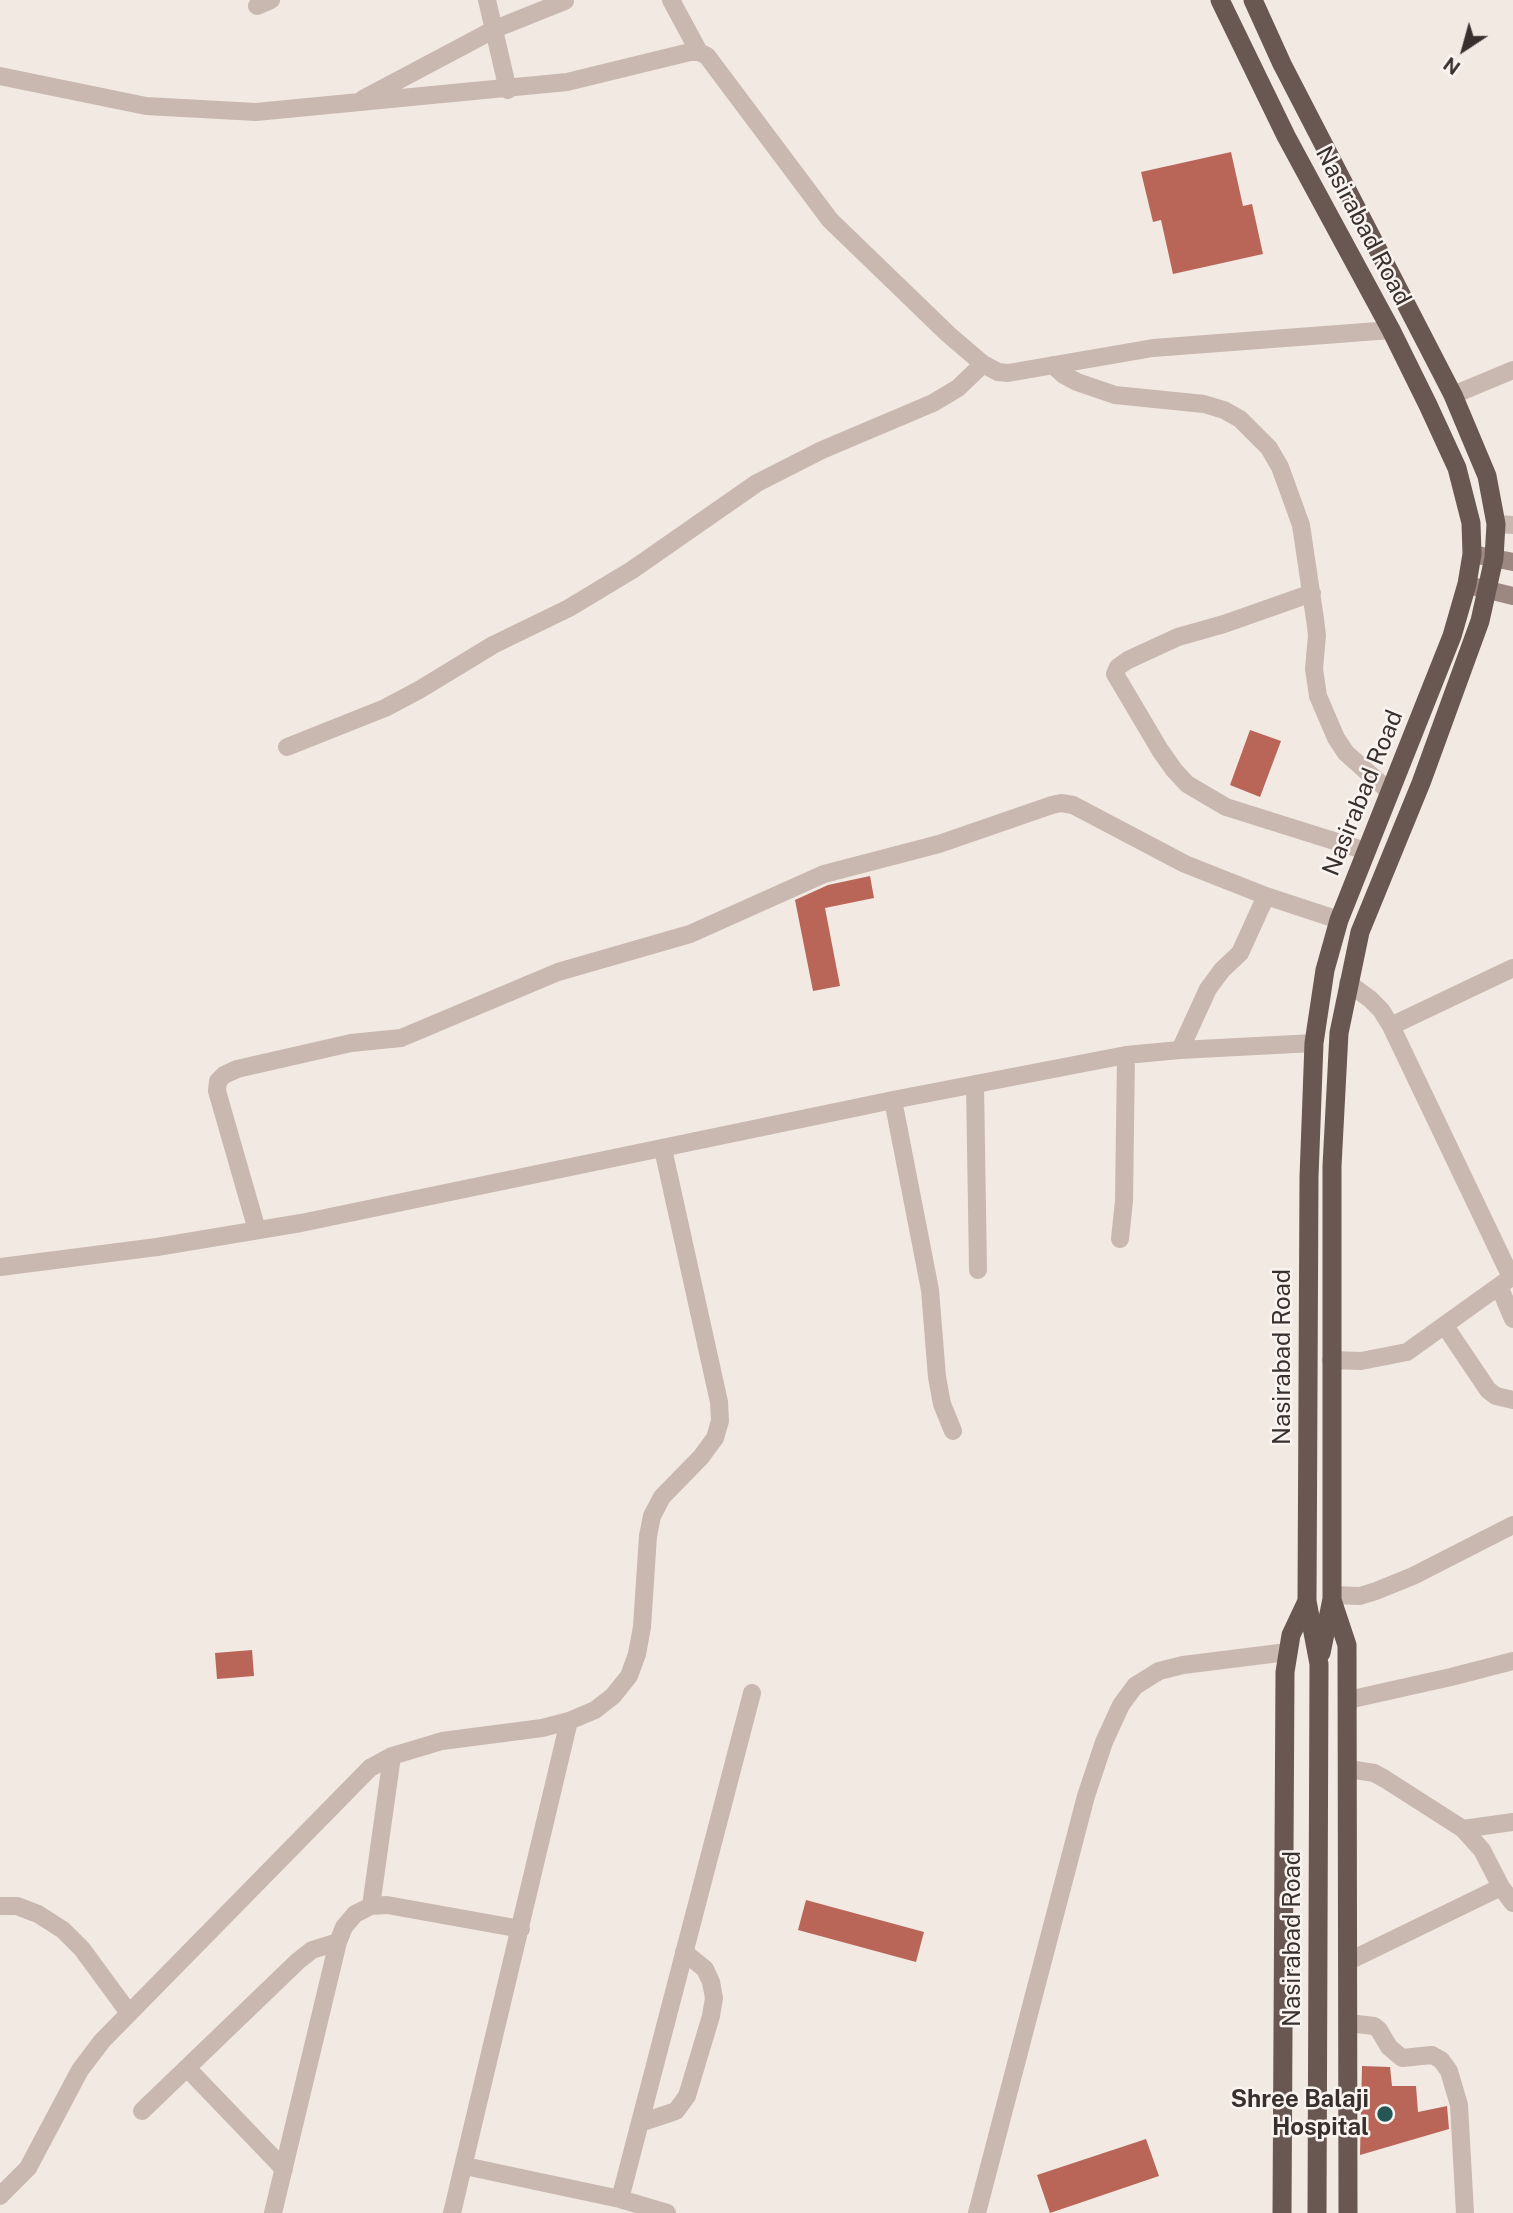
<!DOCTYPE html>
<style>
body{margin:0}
#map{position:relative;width:1513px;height:2213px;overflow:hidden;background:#f2e9e3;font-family:"Public Sans",sans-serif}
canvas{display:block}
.north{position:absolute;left:1429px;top:14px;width:70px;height:70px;-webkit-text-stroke:5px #f9f4ef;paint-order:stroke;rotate:216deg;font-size:19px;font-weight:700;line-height:28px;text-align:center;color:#392f2d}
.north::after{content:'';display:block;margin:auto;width:24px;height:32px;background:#392f2d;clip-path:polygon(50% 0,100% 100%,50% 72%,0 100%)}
</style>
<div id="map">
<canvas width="1513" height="2213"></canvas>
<div class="north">N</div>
</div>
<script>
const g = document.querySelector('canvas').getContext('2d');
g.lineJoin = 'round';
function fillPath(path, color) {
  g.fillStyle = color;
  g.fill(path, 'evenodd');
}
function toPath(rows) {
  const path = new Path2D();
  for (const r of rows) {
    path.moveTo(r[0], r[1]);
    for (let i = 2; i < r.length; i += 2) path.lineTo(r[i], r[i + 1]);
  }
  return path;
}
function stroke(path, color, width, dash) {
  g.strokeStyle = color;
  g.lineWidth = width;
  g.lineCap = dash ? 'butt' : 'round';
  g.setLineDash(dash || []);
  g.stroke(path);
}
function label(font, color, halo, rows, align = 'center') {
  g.font = font + ' "Public Sans",sans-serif';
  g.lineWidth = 5;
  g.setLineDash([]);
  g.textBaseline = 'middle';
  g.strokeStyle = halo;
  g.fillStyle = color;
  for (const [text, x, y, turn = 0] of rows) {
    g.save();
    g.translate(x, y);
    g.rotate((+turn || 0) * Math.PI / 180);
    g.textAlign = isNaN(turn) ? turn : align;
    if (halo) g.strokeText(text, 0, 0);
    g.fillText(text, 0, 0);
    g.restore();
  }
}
fillPath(toPath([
 [1231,152,1243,206,1252,204,1263,254,1173,274,1161,220,1153,222,1141,172],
 [1250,730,1281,741,1260,797,1230,785],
 [870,876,874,898,825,908,840,986,813,991,795,900,828,885],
 [252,1650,254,1676,217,1679,215,1653],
 [806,1900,924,1932,916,1962,798,1930],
 [1362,2066,1390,2067,1392,2086,1416,2086,1418,2112,1447,2106,1449,2129,1360,2155],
 [1146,2139,1159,2176,1050,2213,1037,2175]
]), '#b96659');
stroke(toPath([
 [487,0,508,90],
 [671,0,699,52],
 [257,6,271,0],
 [0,76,146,106,256,112,567,82,690,52,699,52,707,56,830,220,948,334,983,364,998,372,1008,373,1153,348,1391,330],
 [363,99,495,29,565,1],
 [1053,365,1064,375,1077,382,1115,395,1204,404,1224,410,1240,419,1269,448,1280,467,1301,525,1315,619,1317,635,1314,669,1318,696,1336,738,1346,753,1390,792],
 [1453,395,1513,370],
 [1496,524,1513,525],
 [1312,593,1224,624,1178,637,1128,660,1118,667,1115,674,1160,750,1174,770,1187,784,1226,807,1366,851],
 [287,747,385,708,419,690,493,645,569,608,632,570,757,483,822,450,933,403,958,388,983,364],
 [1348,983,1370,999,1381,1010,1391,1026,1511,1277],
 [1391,1026,1513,968],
 [1180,1050,1208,989,1222,970,1240,953,1266,896],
 [975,1084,978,1270],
 [893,1100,930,1290,937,1377,942,1404,953,1431],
 [257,1230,217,1091,218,1081,224,1075,237,1069,351,1043,401,1038,558,972,690,934,824,874,939,844,1052,805,1061,803,1073,805,1185,864,1266,896,1339,920],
 [1120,1239,1124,1201,1126,1055],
 [0,1267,157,1247,301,1223,893,1100,1126,1055,1180,1050,1314,1043],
 [1499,1286,1513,1319],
 [1445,1326,1488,1390,1496,1396,1513,1400],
 [1331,1360,1361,1361,1407,1352,1513,1276],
 [1332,1595,1360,1596,1376,1591,1413,1576,1513,1525],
 [1348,1700,1451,1677,1513,1661],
 [1349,1769,1374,1773,1385,1779,1463,1829,1482,1850,1501,1887,1513,1903],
 [1463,1829,1513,1822],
 [0,1906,17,1906,38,1914,63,1930,82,1949,129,2013],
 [371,1906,392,1756],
 [1349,1961,1501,1887],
 [1349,2023,1374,2026,1379,2030,1389,2047,1402,2058,1432,2055,1441,2060,1449,2071,1459,2105,1465,2213],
 [187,2068,284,2169],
 [142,2111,298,1961,312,1950,338,1942],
 [640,2123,676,2111,687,2096,711,2016,714,1998,711,1982,705,1969,684,1952],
 [465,2166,620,2199,667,2213],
 [0,2196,28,2168,80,2070,102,2041,370,1768,392,1756,442,1741,542,1728,569,1721,595,1710,613,1696,629,1676,637,1654,642,1627,648,1536,652,1516,662,1497,701,1457,715,1438,720,1421,719,1402,663,1149],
 [620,2199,752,1693],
 [273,2213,338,1942,344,1927,355,1914,371,1906,387,1905,521,1929],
 [452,2213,569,1721],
 [977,2213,1086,1796,1104,1742,1121,1705,1135,1686,1159,1671,1183,1665,1287,1652]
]), '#c9b8af', 18);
stroke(toPath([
 [1472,554,1513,562],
 [1476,587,1513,596]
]), '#9d8881', 18);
stroke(toPath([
 [1220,0,1286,136,1391,330,1428,405,1457,468,1471,523,1472,554,1467,584,1452,636,1339,920,1325,970,1314,1043,1309,1177,1307,1601,1319,1664,1317,2213],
 [1253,0,1282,64,1453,395,1487,476,1496,524,1494,558,1480,621,1421,783,1360,932,1339,1033,1332,1166,1332,1599,1321,1653],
 [1332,1600,1347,1645,1348,2213],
 [1282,2213,1285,1672,1291,1635,1307,1601]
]), '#695752', 19);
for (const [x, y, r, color] of [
 [1385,2114,9,"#265654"]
]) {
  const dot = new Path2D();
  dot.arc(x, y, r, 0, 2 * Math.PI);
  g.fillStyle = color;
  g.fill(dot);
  stroke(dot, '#f9f4ef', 2.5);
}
label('24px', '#392f2d', '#f9f4ef', [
 ["Nasirabad Road",1363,226,62],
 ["Nasirabad Road",1363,793,-68],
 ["Nasirabad Road",1283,1357,-90],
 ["Nasirabad Road",1293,1939,-90]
]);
label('bold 24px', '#392f2d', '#f9f4ef', [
 ["Shree Balaji",1369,2100],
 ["Hospital",1369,2128]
], 'right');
</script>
